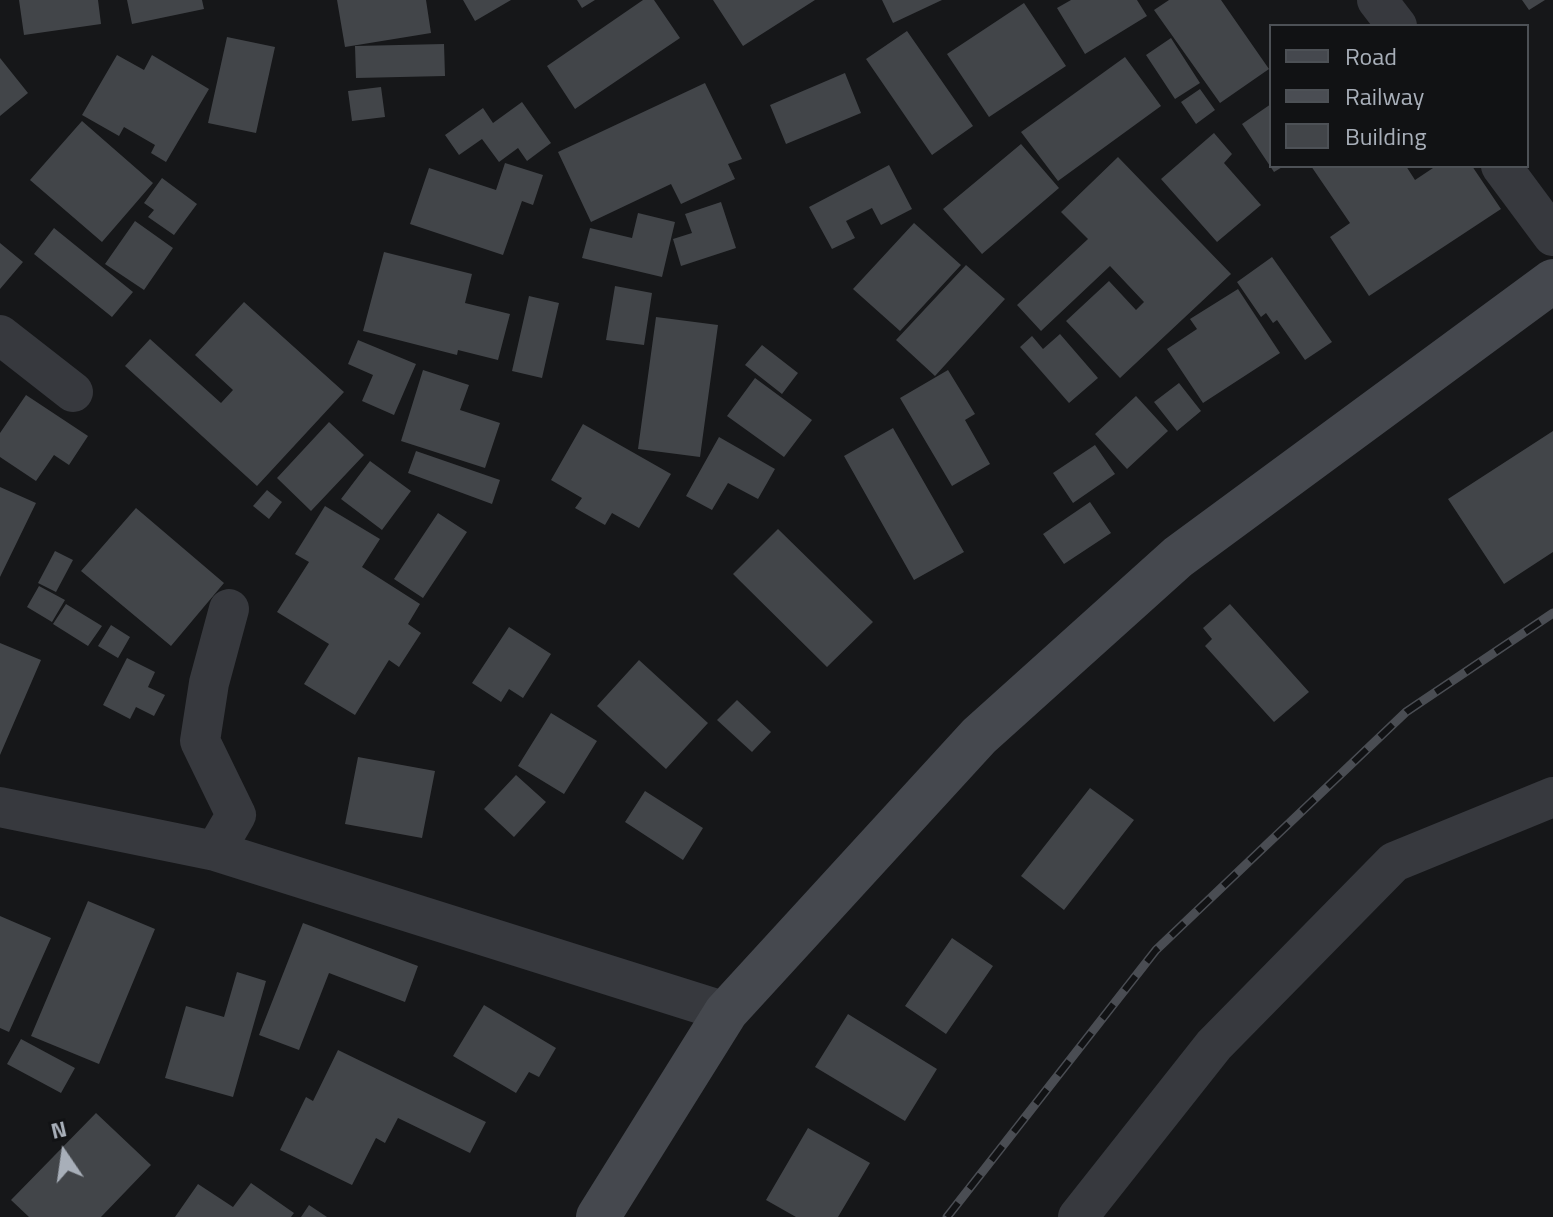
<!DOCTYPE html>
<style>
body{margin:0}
#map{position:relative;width:1553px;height:1217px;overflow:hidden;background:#161719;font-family:"Titillium Web",sans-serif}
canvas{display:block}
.legend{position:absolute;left:1269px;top:24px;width:260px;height:144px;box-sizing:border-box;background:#111214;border:2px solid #4d5156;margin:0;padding:10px 14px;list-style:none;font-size:24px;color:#a8afb9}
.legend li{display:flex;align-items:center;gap:16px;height:40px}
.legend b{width:40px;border:2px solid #4d5156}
.north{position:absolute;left:24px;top:1113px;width:80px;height:80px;-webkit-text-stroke:6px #111214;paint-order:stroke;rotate:347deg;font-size:22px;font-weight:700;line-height:32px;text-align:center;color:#a8afb9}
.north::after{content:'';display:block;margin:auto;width:28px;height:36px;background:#a8afb9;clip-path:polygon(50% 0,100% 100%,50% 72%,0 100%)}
</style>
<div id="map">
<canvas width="1553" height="1217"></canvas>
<ul class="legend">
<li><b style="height:10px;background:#45484e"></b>Road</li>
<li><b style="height:10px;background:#4a4d53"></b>Railway</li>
<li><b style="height:22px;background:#424549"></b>Building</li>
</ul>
<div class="north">N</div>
</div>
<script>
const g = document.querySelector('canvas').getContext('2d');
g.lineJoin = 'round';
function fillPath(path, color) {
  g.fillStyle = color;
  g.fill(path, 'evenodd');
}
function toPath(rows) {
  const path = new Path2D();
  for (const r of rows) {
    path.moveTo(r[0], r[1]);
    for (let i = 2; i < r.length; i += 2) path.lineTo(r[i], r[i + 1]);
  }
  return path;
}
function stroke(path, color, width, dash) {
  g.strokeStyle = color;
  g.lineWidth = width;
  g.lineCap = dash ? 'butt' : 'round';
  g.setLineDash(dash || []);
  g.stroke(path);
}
fillPath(toPath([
 [19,0,98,0,101,24,24,35],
 [127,0,202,0,204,9,132,24],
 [337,0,426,0,431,33,345,47],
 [463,0,511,0,475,21],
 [577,0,595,0,582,8],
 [643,0,654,0,680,38,575,109,547,66],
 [713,0,815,0,743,46],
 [882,0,942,0,893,23],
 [1071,0,1137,0,1147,16,1085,54,1057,8],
 [1169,0,1221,0,1269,69,1220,103,1154,10],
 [1522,0,1545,0,1529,10],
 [1024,3,1066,66,989,117,947,54],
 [907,31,973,126,932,155,866,59],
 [227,37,275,47,256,133,208,123],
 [1171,38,1200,83,1175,99,1146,55],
 [444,44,445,76,356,78,355,46],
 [117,55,144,70,152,55,209,89,166,162,151,153,155,145,124,127,119,136,82,115],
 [1125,57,1161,106,1058,181,1021,132],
 [0,58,28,93,0,116],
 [845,73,861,113,786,144,770,105],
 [705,83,742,159,728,164,735,179,681,204,671,184,591,222,558,152],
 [381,87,385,117,352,121,348,91],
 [1200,89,1215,110,1196,124,1181,102],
 [522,102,551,143,527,161,518,148,499,162,482,139,459,155,445,135,483,108,493,123],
 [1271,104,1271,166,1284,166,1274,172,1242,124],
 [82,121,153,183,102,242,30,180],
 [1214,133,1232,154,1224,163,1261,205,1217,242,1161,179],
 [1021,144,1059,188,982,254,943,209],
 [1118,157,1231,274,1120,378,1066,321,1109,281,1136,310,1144,302,1110,266,1041,331,1017,305,1088,239,1061,212],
 [505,163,543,175,533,205,522,201,503,255,410,224,429,168,496,190],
 [889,165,912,209,881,225,872,208,846,221,855,238,832,249,809,207],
 [1311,166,1406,166,1415,180,1436,166,1472,166,1501,209,1369,296,1330,237,1350,223],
 [162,178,197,204,174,235,148,217,154,210,144,203],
 [721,202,736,248,681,266,673,239,692,233,685,214],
 [638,213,675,222,662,277,582,258,590,228,632,238],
 [135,221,173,248,144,290,105,264],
 [914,223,961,265,900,331,853,289],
 [54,228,133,292,112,317,34,254],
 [0,243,23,262,0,289],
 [384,252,472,274,465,303,510,314,498,360,458,350,457,355,363,331],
 [1272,257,1332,342,1305,360,1277,320,1273,323,1266,313,1261,317,1237,282],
 [966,265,1005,299,935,376,896,340],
 [615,286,652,293,644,345,606,340],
 [1238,289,1280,353,1203,403,1167,349,1197,329,1190,319],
 [529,296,559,303,542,378,512,371],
 [244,302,344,392,257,486,125,366,150,339,221,403,233,390,195,355],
 [656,317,718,325,700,457,638,449],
 [1060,334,1098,378,1069,403,1020,347,1032,336,1043,349],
 [358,340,416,364,394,415,362,401,373,375,348,364],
 [762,345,798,373,782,394,745,365],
 [423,370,469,385,460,410,500,423,485,468,401,441],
 [948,370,975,414,965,420,990,464,952,486,900,398],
 [755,378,812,420,784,457,727,416],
 [1179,383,1201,411,1177,431,1154,402],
 [26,395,88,436,69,465,54,455,36,481,0,457,0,433],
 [1136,396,1168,431,1127,469,1095,434],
 [329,422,364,455,311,511,277,478],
 [583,424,671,474,639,528,612,513,605,525,575,508,582,498,551,480],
 [893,428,964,552,914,580,844,456],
 [1553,431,1553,552,1504,584,1448,499],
 [719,437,775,469,758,499,728,483,712,510,686,496],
 [1095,445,1115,474,1073,503,1053,473],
 [416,451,500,480,492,504,408,473],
 [370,461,411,491,382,530,341,499],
 [0,487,36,503,0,577],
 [267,490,282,502,269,519,253,506],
 [1090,502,1111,533,1064,564,1043,534],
 [325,506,380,539,362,567,420,604,408,624,421,633,399,667,389,660,355,715,304,684,329,644,277,612,309,562,295,554],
 [136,508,224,583,171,646,81,571],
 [438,513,467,532,423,598,394,579],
 [778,529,873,622,827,667,733,574],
 [55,551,73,560,56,592,38,583],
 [39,586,65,600,52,622,27,607],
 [66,604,102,626,88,646,53,624],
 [1230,604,1309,692,1274,722,1205,646,1212,639,1203,628],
 [111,625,130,637,118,658,98,646],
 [509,627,551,654,523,698,509,689,501,702,472,683],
 [0,643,41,660,0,755],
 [127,658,155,672,148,687,165,695,154,716,136,707,130,719,103,705],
 [639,660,708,723,666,769,597,706],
 [737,700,771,732,752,752,717,720],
 [551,713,597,741,564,794,518,766],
 [358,757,435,771,422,838,345,824],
 [516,775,546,802,514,837,484,809],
 [1090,788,1134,820,1064,910,1021,876],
 [645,791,703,828,683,860,625,822],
 [88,901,155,929,99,1064,31,1036],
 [0,916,51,938,9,1032,0,1028],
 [303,923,418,966,405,1002,329,973,299,1050,259,1035],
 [952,938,993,966,946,1034,905,1006],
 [237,972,266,981,233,1097,165,1078,186,1006,224,1017],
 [484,1005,556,1048,539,1077,529,1072,516,1093,453,1056],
 [848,1014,937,1069,905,1121,815,1067],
 [21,1039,75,1068,61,1093,7,1064],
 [338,1050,486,1122,470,1153,398,1118,385,1143,376,1138,352,1185,280,1150,306,1097,313,1101],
 [96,1113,151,1165,101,1217,29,1217,11,1200],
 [808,1128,870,1163,838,1217,796,1217,766,1200],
 [251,1183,294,1213,291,1217,175,1217,198,1184,233,1207],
 [309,1205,327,1217,301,1217]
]), '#424549');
stroke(toPath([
 [1377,0,1397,26],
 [1501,166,1553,236],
 [0,335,73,392],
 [0,807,215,851,726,1012],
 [215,851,236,815,200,741,209,683,229,609],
 [1078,1217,1214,1045,1394,862,1553,797]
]), '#37393e', 40);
stroke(toPath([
 [598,1217,726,1012,979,736,1178,557,1553,281]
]), '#45484e', 44);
const rail = toPath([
 [947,1217,1156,950,1406,712,1553,613]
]);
stroke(rail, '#4a4d53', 9);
stroke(rail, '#111214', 6, [18]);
</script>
